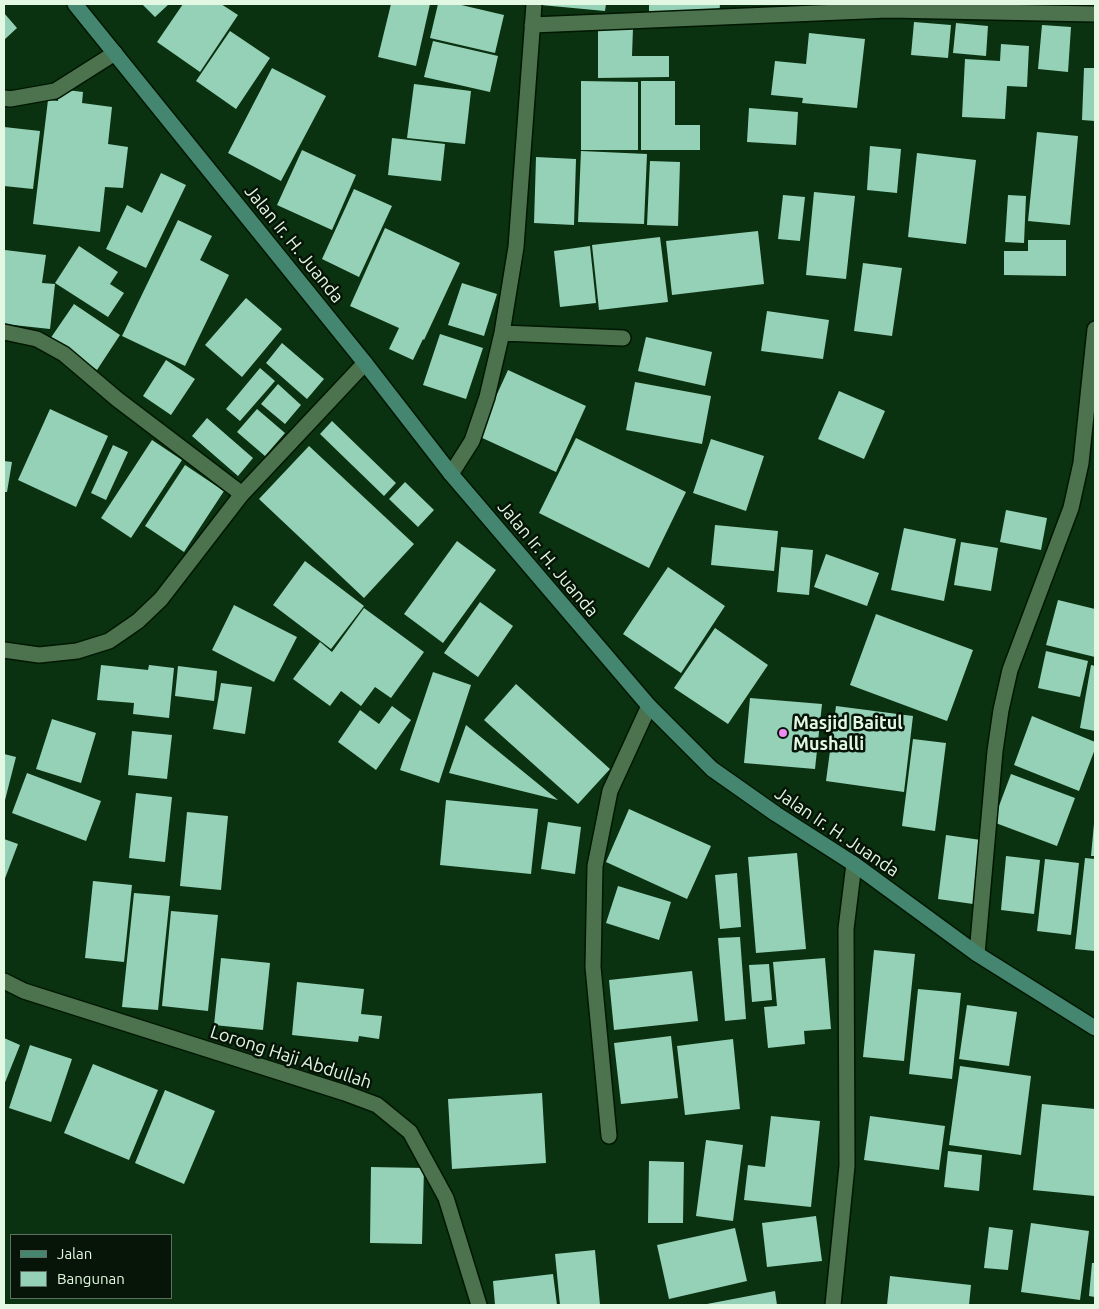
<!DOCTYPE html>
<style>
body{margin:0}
#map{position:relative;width:1099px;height:1309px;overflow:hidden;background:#0b3210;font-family:Ubuntu,sans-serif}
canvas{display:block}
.frame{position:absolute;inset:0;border:5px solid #e3f8e3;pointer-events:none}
.legend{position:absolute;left:10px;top:1234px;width:162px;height:65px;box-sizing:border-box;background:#061507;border:1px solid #5e705f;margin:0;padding:6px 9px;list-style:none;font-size:15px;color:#e3f8e3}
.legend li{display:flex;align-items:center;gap:10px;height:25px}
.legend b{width:25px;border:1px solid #5e705f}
</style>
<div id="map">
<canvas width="1099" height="1309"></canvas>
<div class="frame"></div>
<ul class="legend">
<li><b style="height:6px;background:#458670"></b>Jalan</li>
<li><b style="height:14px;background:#95d1b7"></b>Bangunan</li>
</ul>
</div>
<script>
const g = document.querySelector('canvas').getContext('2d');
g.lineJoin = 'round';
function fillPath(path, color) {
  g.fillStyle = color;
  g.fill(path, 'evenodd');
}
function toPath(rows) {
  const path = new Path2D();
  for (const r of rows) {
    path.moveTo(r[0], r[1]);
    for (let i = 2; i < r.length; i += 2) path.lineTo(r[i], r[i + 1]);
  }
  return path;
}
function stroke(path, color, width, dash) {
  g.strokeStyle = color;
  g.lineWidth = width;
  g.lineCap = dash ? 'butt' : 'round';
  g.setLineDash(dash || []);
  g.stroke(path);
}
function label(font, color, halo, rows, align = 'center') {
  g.font = font + ' Ubuntu,sans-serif';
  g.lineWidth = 5;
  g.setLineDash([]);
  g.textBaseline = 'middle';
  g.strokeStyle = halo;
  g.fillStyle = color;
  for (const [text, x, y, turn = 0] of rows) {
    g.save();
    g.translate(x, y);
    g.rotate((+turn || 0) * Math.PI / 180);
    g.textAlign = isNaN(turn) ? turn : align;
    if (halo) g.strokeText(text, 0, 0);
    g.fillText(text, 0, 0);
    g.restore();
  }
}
fillPath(toPath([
 [142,4,169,4,155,17],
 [183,4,221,4,238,15,200,72,157,42],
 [391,4,430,4,416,66,378,57],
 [438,4,457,4,504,15,495,53,430,38],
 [541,4,606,4,605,11,541,5],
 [649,4,720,4,719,17,649,11],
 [4,13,17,28,4,40],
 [914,22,951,25,948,58,911,55],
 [956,23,988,26,986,56,953,53],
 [1042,25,1071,27,1068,72,1038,69],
 [598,28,633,28,632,56,669,56,669,77,598,78],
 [230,31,270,58,236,109,196,81],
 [809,33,865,39,857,108,802,103,803,98,771,95,775,61,806,64],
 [433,41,498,56,490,92,424,77],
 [1001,44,1029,46,1027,87,1007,86,1005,119,962,117,965,59,1000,61],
 [272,68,326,96,281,181,228,153],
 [1084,68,1095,68,1095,121,1082,120],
 [581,81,638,82,638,150,581,150],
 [641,81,675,81,675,125,700,125,700,150,641,150],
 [414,84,471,91,465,144,407,138],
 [59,89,83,92,82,103,112,107,108,144,128,147,123,188,105,187,100,232,33,224,48,100,58,101],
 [749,108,798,112,796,145,747,142],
 [4,127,40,131,33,189,4,186],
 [1037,132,1078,136,1070,225,1028,221],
 [392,138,445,144,441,181,388,175],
 [870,146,901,149,897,193,867,190],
 [302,150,356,175,332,230,277,205],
 [581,151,647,154,644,224,578,222],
 [917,153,976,160,966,244,908,237],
 [536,157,576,159,574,225,534,223],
 [650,161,680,162,678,226,647,225],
 [161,173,186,185,146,268,106,249,127,205,142,213],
 [354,189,392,206,359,277,322,259],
 [814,192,855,196,846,279,806,275],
 [783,195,805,197,800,241,778,239],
 [1008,195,1026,196,1024,243,1005,242],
 [178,220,212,236,200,260,229,275,185,366,122,336],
 [385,228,460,263,424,340,423,339,413,360,389,349,399,328,350,306],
 [758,231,764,284,672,295,666,241],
 [660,237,668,302,599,310,592,245],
 [1028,240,1066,240,1066,276,1004,275,1004,251,1028,251],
 [79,246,118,272,110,284,124,293,108,317,55,283],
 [590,246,596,303,560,307,554,251],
 [5,250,46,255,42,283,55,284,50,329,4,324],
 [863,263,902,268,892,336,854,331],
 [462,283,497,294,484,336,448,325],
 [246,298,282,329,242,377,205,345],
 [74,304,120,335,97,370,50,339],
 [767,311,829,320,823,359,761,351],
 [440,334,483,348,466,399,423,385],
 [646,337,712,352,705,386,638,371],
 [282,343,324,379,307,399,266,363],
 [166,360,195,379,171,415,143,396],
 [260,368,275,381,240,421,226,409],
 [508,370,586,406,556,472,478,436],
 [635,382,711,396,702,444,626,430],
 [278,384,301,405,285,424,261,404],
 [839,391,885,411,864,459,818,439],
 [50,409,108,436,76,507,18,480],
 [257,409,285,433,265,456,237,432],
 [207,418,253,458,238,476,192,436],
 [332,421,396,483,384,496,320,434],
 [576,438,686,492,649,568,539,513],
 [711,439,764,456,746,511,693,493],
 [152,440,182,460,131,538,101,518],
 [113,445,128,452,106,500,91,493],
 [309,446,414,544,364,598,259,499],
 [4,461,12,462,7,492,4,492],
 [185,465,224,491,184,552,145,526],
 [405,482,434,510,418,527,389,499],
 [1006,510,1047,518,1041,550,1000,542],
 [715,525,778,531,774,571,711,565],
 [904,528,956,539,944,601,891,590],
 [457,541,496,570,443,643,404,614],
 [961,542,998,548,991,591,954,585],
 [781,547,813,550,809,595,777,592],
 [826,554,879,573,867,606,814,587],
 [305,561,364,606,331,649,273,605],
 [668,567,725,606,681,673,623,634],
 [1058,600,1095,609,1095,657,1046,645],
 [480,602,513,626,478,677,444,653],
 [234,605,297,637,274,682,212,650],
 [364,608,424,652,391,698,375,687,361,706,341,691,330,706,293,679,320,642,332,652],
 [876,614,973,650,947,721,850,685],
 [715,628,768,665,728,724,674,688],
 [1046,651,1088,661,1080,697,1038,688],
 [101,665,148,670,149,665,174,668,169,718,133,714,134,703,97,700],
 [1091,665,1095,666,1095,731,1080,728],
 [178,666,217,671,214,701,175,696],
 [433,672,471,685,439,783,400,770],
 [221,683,252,687,245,734,213,729],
 [516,684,610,769,578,804,484,720],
 [750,698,822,704,815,769,744,763],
 [392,706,411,720,376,770,338,742,360,710,379,724],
 [836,706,913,716,904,792,826,781],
 [1032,716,1095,742,1095,749,1079,791,1014,765],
 [52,719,96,733,81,783,36,769],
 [466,725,558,800,449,773],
 [132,731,172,735,167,779,128,775],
 [913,739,946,743,935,831,902,826],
 [4,754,16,757,4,804],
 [27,773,101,801,86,841,12,813],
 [1011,774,1075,798,1057,846,993,822],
 [136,793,172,797,165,862,129,858],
 [446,800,538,809,531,874,440,865],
 [629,809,711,846,687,899,606,862],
 [187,812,228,816,221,890,180,886],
 [548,822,581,827,575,874,541,869],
 [1094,824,1095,824,1095,856,1091,856],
 [946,835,981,840,973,904,938,899],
 [4,839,18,844,4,881],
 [797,853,806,949,756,953,748,857],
 [1006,856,1040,860,1034,914,1001,910],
 [1085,858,1095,859,1095,951,1075,949],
 [1045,859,1079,863,1071,935,1037,931],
 [737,873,741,927,720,929,715,875],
 [93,881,132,885,124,962,85,958],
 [618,886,671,902,659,940,606,923],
 [134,893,170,896,158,1010,122,1007],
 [171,911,218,915,208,1011,162,1006],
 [740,937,746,1019,725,1021,718,938],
 [874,950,915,954,904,1061,863,1057],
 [221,958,270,963,263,1030,214,1025],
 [825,958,831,1029,804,1031,805,1044,768,1048,764,1007,777,1006,773,962],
 [769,964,772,1000,752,1002,749,965],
 [692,971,698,1021,614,1030,609,980],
 [297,982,364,989,361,1014,382,1016,379,1039,359,1036,358,1042,292,1035],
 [918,989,961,993,952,1079,909,1074],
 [967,1005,1017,1012,1009,1066,959,1059],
 [671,1036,678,1098,621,1104,614,1043],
 [4,1038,20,1045,4,1085],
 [733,1039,740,1109,685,1115,677,1046],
 [30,1045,72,1059,51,1122,9,1108],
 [93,1064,158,1090,129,1160,64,1133],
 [960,1066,1031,1076,1021,1155,949,1145],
 [165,1090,215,1111,184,1184,135,1163],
 [542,1093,546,1163,452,1169,448,1099],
 [1042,1104,1095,1109,1095,1196,1033,1190],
 [771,1116,820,1121,811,1207,744,1200,748,1165,765,1167],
 [870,1116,945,1126,939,1170,864,1160],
 [706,1140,743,1145,733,1221,696,1216],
 [948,1151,982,1155,979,1191,944,1187],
 [649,1161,684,1162,683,1223,648,1223],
 [371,1167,424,1168,422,1244,370,1243],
 [816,1216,822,1261,767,1267,762,1223],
 [1031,1223,1089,1231,1080,1300,1021,1292],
 [989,1227,1013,1230,1008,1270,984,1268],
 [735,1228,747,1281,669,1299,657,1245],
 [595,1250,600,1305,560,1305,555,1254],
 [1092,1263,1095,1263,1095,1297,1089,1296],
 [553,1274,557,1305,495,1305,493,1281],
 [890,1276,971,1285,969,1305,887,1305],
 [775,1291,777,1305,707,1305,707,1304]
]), '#95d1b7');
const minor = toPath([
 [532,25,888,10,1095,14],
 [4,98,10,99,55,91,115,53],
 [4,332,37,339,64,354,117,399,242,494],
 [502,333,623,338],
 [451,474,472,441,487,397,502,333,516,247,534,4],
 [4,650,39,655,77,651,109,641,138,621,161,599,242,494,365,363],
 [977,954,995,751,1001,710,1010,670,1071,508,1081,463,1095,329],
 [4,981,24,991,345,1093,377,1105,410,1132,446,1198,479,1305],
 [609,1136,593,967,595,866,610,791,649,706]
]);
const tertiary = toPath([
 [833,1305,847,1166,846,929,854,864]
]);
const secondary = toPath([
 [75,4,365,363,451,474,649,706,712,769,776,814,854,864,977,954,1095,1028]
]);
stroke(minor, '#001702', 18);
stroke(tertiary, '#001702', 18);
stroke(secondary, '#001702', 18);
stroke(minor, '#4c734e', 15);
stroke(tertiary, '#4c734e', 15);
stroke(secondary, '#458670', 15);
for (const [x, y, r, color] of [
 [783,733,5,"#f08bf5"]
]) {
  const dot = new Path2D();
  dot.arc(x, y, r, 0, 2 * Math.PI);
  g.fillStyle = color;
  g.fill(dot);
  stroke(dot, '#061507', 2);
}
label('18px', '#e3f8e3', '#061507', [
 ["Jalan Ir. H. Juanda",294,244,51],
 ["Jalan Ir. H. Juanda",548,559,50],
 ["Jalan Ir. H. Juanda",837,832,34],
 ["Lorong Haji Abdullah",291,1057,18]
]);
label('bold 18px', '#e3f8e3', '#061507', [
 ["Masjid Baitul",793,723],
 ["Mushalli",793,744]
], 'left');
</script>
